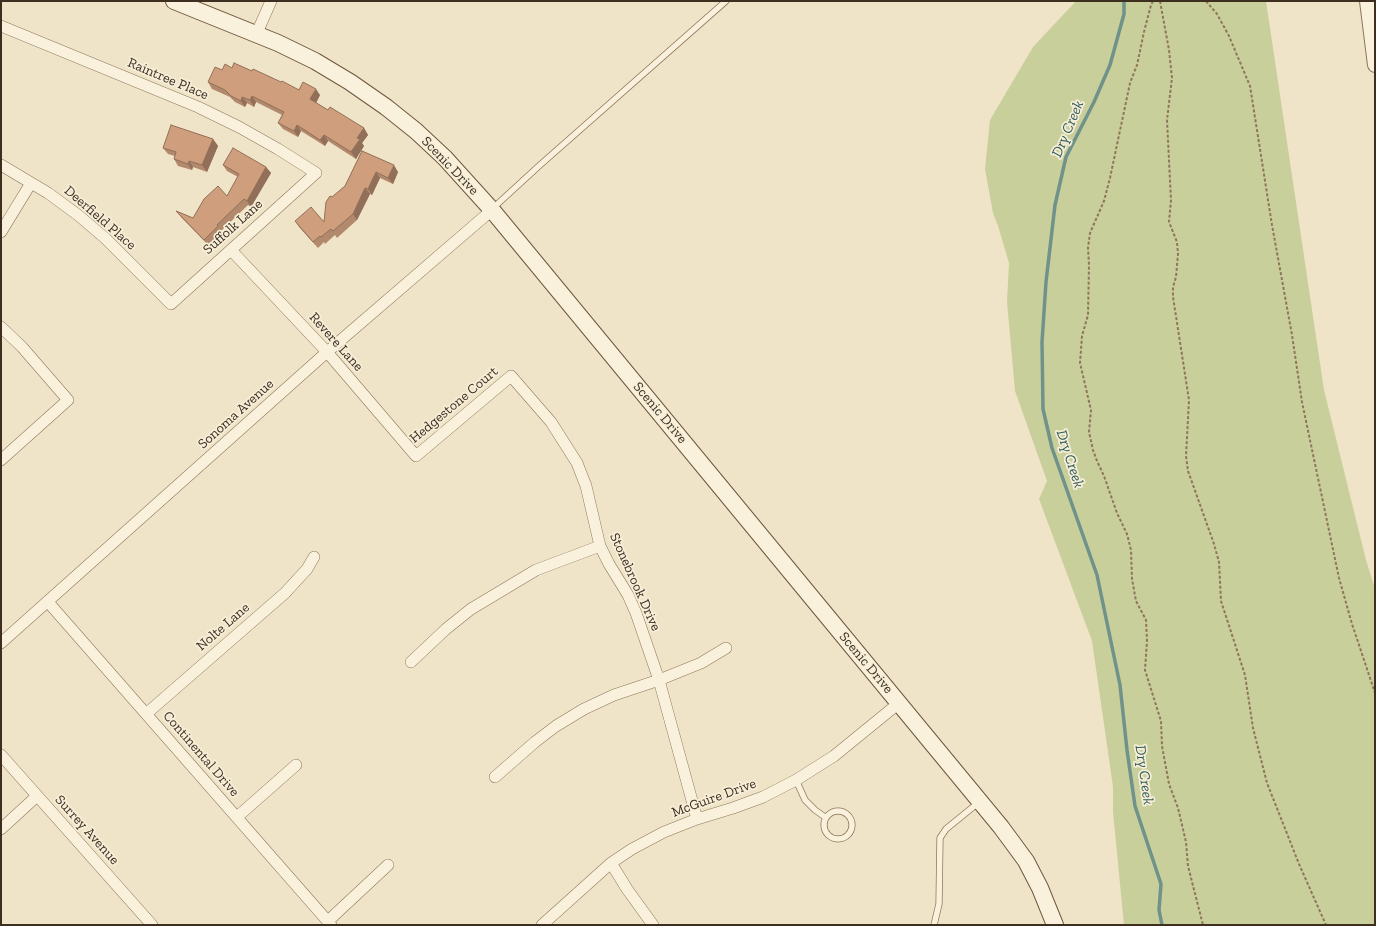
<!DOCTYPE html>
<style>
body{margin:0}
#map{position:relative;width:1376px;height:926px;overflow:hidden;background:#f0e4c8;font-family:"Zilla Slab",serif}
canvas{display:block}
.frame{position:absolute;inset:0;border:2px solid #3d2e20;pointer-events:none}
</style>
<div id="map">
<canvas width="1376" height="926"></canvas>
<div class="frame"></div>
</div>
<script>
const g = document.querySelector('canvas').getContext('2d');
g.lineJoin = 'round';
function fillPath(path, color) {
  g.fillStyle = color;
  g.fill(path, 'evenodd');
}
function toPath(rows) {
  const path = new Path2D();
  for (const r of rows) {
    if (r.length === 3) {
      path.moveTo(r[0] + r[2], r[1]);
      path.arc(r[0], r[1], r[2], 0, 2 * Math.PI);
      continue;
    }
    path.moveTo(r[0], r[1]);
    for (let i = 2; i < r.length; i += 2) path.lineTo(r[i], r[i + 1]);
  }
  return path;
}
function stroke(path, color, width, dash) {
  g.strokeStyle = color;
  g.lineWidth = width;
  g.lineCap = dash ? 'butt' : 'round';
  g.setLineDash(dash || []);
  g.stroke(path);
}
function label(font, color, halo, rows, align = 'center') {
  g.font = font + ' "Zilla Slab",serif';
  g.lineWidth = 3.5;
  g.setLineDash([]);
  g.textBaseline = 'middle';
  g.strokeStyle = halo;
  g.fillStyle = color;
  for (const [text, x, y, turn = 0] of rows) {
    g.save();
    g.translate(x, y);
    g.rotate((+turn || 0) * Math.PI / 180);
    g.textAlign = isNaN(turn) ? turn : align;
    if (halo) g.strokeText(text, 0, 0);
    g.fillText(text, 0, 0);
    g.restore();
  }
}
fillPath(toPath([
 [1076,1,1266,1,1324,390,1366,560,1375,589,1375,925,1124,925,1113,812,1113,787,1092,641,1039,499,1047,481,1015,391,1007,302,1009,263,998,226,993,213,985,169,990,120,1033,47]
]), '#c9cf9b');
stroke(toPath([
 [1124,1,1124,14,1110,65,1094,102,1066,157,1055,205,1046,282,1042,342,1043,409,1052,448,1097,575,1120,685,1127,750,1135,806,1161,884,1159,910,1162,925]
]), '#6f938a', 3.5);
const service = toPath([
 [492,209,540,165,726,1],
 [796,780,805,800,815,810,825,817],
 [838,825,14],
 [934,925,939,904,940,838,946,829,978,803]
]);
const minor = toPath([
 [1,26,198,107,239,127,278,149,316,173,171,304,105,238,78,215,48,193,1,165],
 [256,35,271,1],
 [1,232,31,183],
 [231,250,327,352,416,456,511,376,551,422,577,463,586,486,600,546,609,564,628,595,636,613,659,680,697,819],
 [1,327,22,347,68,400,1,460],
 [48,602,331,925],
 [1,643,327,352,492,210],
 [411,662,446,629,471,609,536,570,600,546],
 [146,714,285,593,307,569,314,557],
 [1,755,152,925],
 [495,777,535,742,556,726,584,709,614,695,659,680,701,663,726,648],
 [237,817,296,765],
 [1,829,37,796],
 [611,863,627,889,653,925],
 [328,921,388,865],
 [542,925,611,863,632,849,664,832,697,819,733,808,763,797,796,780,834,756,899,703]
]);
const tertiary = toPath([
 [1367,1,1375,65]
]);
const secondary = toPath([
 [174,1,278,43,315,61,350,82,386,107,416,131,445,158,492,210,1001,827,1026,861,1040,888,1055,925]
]);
stroke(service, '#8d765c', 7);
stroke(minor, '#8d765c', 12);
stroke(tertiary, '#8d765c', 16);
stroke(secondary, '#6f573f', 18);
stroke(toPath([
 [1153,1,1151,5,1144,32,1137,65,1130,83,1110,178,1104,201,1090,233,1088,248,1089,265,1088,315,1082,336,1080,363,1091,410,1089,432,1093,450,1097,461,1104,476,1117,513,1127,534,1131,550,1132,579,1136,601,1146,620,1147,641,1145,670,1161,721,1162,746,1169,784,1178,808,1186,842,1188,866,1203,925],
 [1160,1,1169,50,1172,78,1167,120,1171,200,1169,222,1177,242,1178,254,1176,277,1173,287,1173,297,1189,400,1186,456,1188,471,1214,544,1219,562,1221,601,1245,675,1253,728,1267,783,1299,864,1326,925],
 [1206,1,1217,14,1229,36,1250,86,1272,225,1292,335,1302,402,1339,578,1352,624,1375,693]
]), '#8d765c', 2, [3, 2]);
stroke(service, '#faf1dc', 5.5);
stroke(minor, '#faf1dc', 11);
stroke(tertiary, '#faf1dc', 14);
stroke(secondary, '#faf1dc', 16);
fillPath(toPath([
 [232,68,252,71,299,90,320,95,316,103,328,110,364,128,368,135,362,143,364,146,356,159,328,141,325,146,301,131,298,137,283,129,278,123,282,115,256,102,254,107,247,103,245,107,235,102,230,97,212,89,208,82,222,70],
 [213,139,218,146,207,172,193,167,192,170,178,166,174,159,175,156,168,154,163,148],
 [362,151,398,172,393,184,380,178,372,195,370,194,357,220,337,238,335,235,325,244,324,242,318,248,299,227,295,221,324,222,332,197,345,186],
 [223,165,266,167,271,173,251,207,248,205,221,231,223,233,209,246,181,217,176,211,193,218,227,196,238,177,227,171]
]), '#b2896c');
fillPath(toPath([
 [316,89,320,95,315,105,310,99],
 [252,96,256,102,254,107,250,100],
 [242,97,247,103,245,107,241,101],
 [297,125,301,131,298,137,294,131],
 [364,128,368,135,362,143,364,146,356,159,351,152,357,138],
 [324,135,328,141,325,146,320,140],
 [213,139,218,146,207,172,202,165],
 [189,161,193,167,192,170,188,164],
 [394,165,398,172,393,184,388,178],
 [266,167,271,173,251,207,247,201],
 [376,172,380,178,372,195,368,189],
 [365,188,370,194,357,220,353,214]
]), '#916f58');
const building = toPath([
 [234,63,252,71,253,69,281,82,282,81,299,90,303,82,316,89,310,99,328,110,330,107,364,128,357,138,360,139,351,152,324,135,320,140,297,125,294,131,278,123,284,112,252,96,250,100,242,97,241,101,231,96,225,90,208,82,215,67,222,70,225,64,232,68,234,63],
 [171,125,213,139,202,165,189,161,188,164,174,159,176,152,163,148,171,125],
 [233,148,266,167,247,201,244,199,217,225,218,226,204,240,176,211,193,218,204,199,218,186,227,196,239,174,223,165,233,148],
 [362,151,394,165,388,178,376,172,368,189,365,188,353,214,333,231,331,229,321,237,320,236,313,242,295,221,311,207,324,222,326,202,330,196,332,197,345,186,362,151]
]);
fillPath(building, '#cf9f7d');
stroke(building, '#916f58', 1);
label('14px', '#3d2e20', '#f7eed8', [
 ["Raintree Place",168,79,23],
 ["Scenic Drive",450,166,46],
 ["Deerfield Place",100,218,41],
 ["Suffolk Lane",233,227,-42],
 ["Revere Lane",336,342,48],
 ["Hedgestone Court",454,405,-40],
 ["Scenic Drive",660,413,50],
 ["Sonoma Avenue",236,414,-42],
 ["Stonebrook Drive",635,582,66],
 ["Nolte Lane",223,627,-41],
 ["Scenic Drive",866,663,50],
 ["Continental Drive",201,754,49],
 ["McGuire Drive",714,798,-20],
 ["Surrey Avenue",87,830,48]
]);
label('italic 15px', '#2f5d5a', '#f7eed8', [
 ["Dry Creek",1068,129,-67],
 ["Dry Creek",1070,459,72],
 ["Dry Creek",1144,775,82]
]);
</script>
